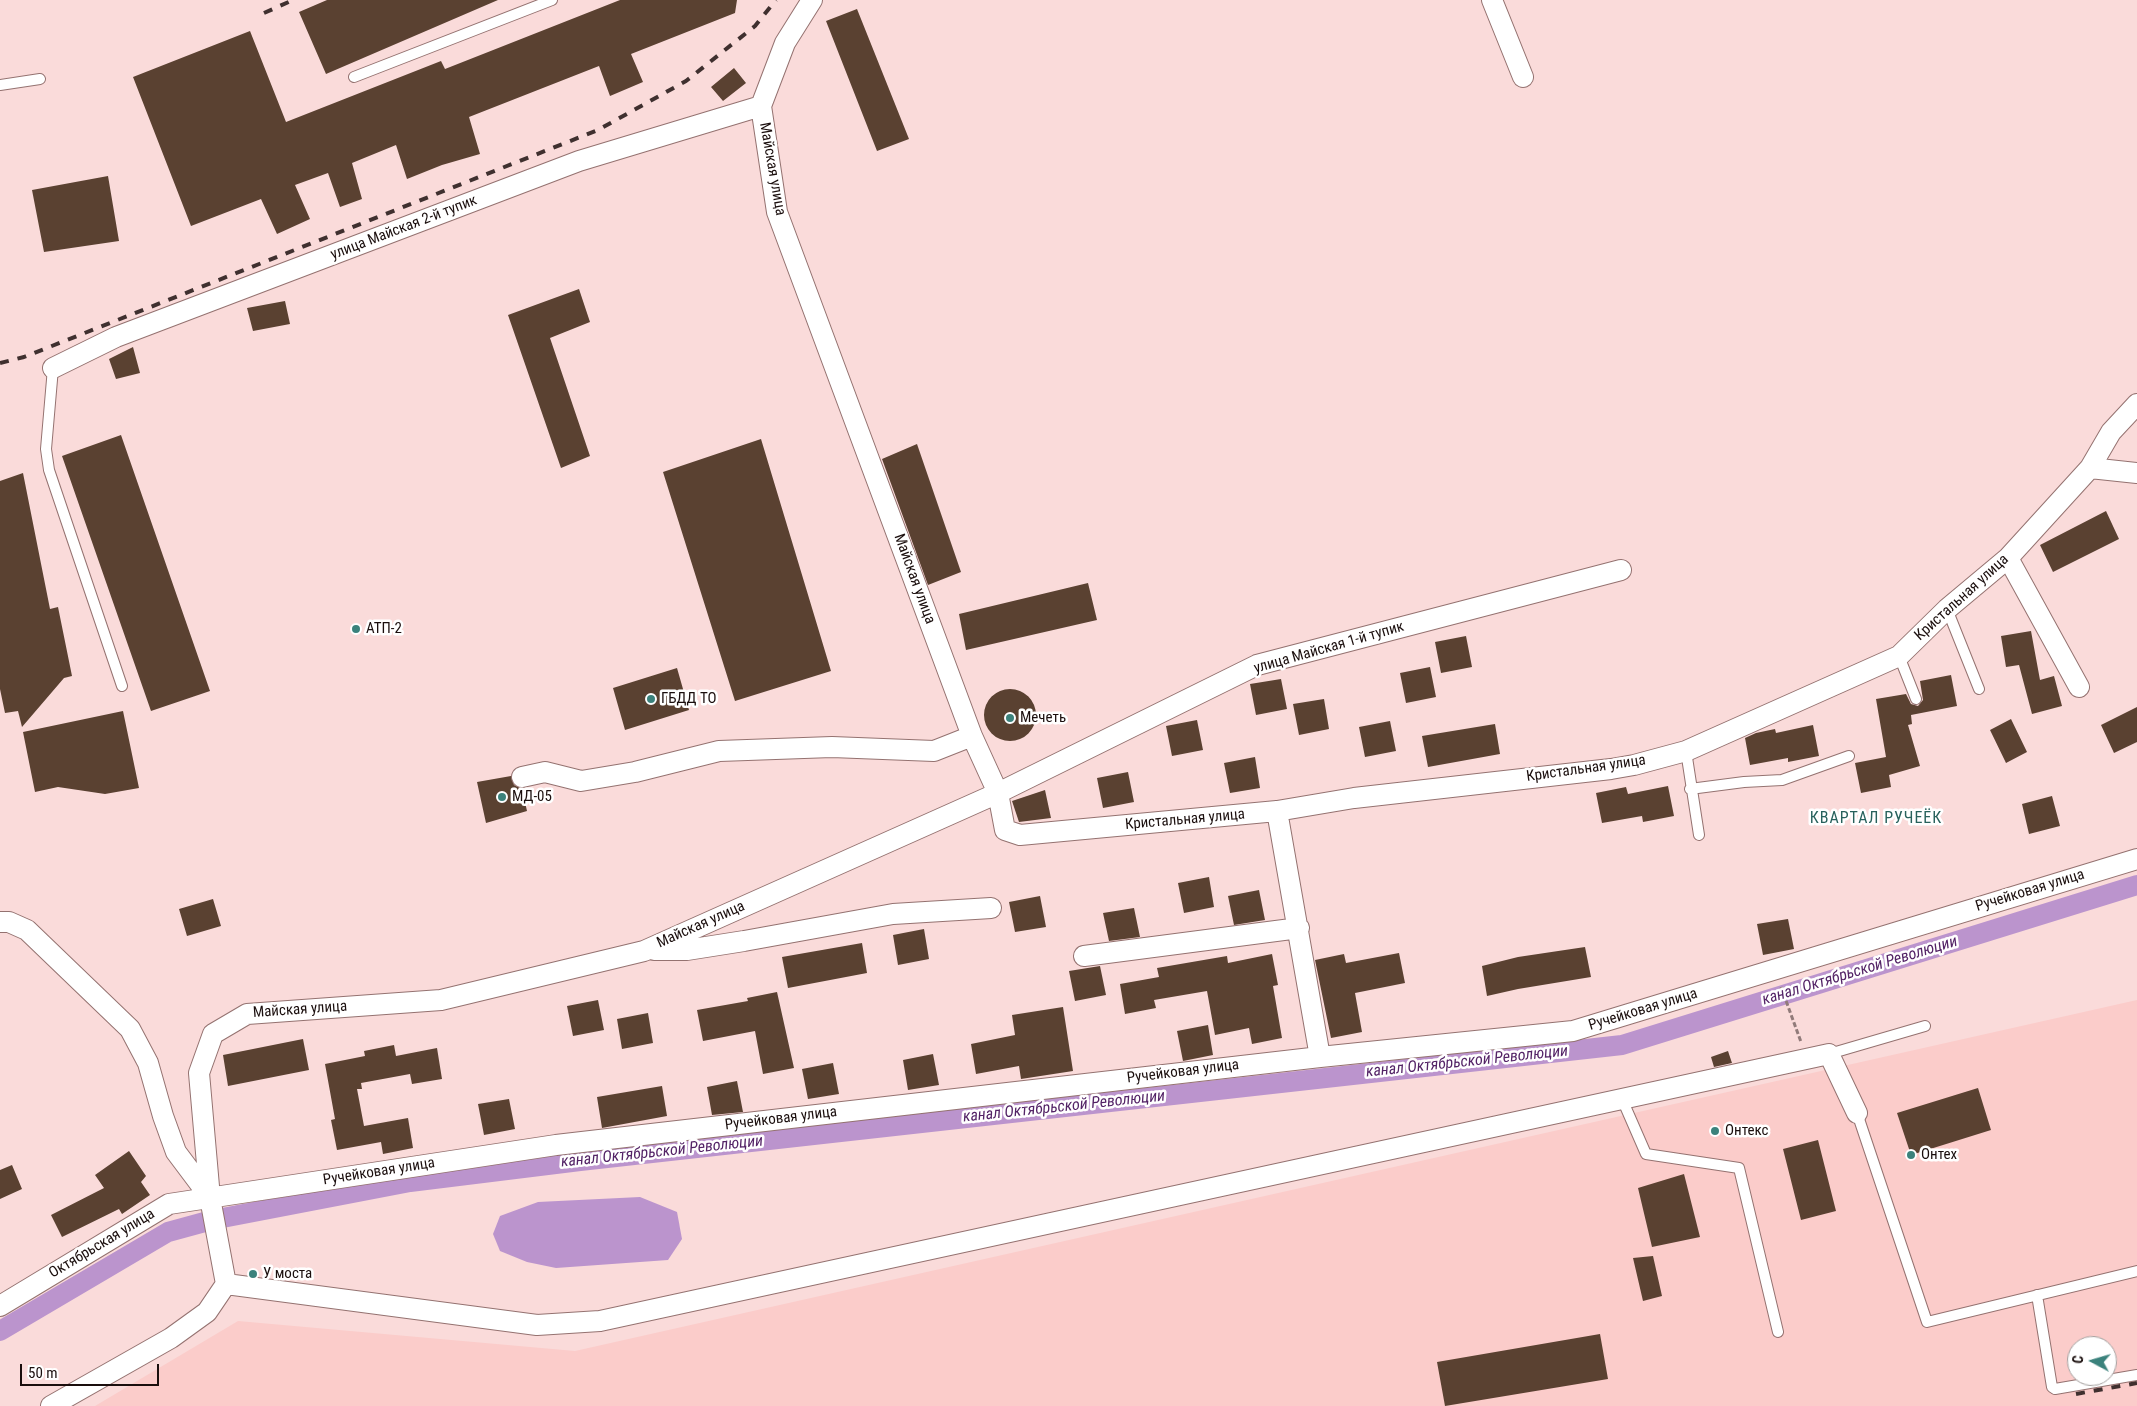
<!DOCTYPE html>
<meta charset="utf-8">
<style>
body{margin:0}
#map{position:relative;width:2137px;height:1406px;overflow:hidden;background:#fadbda;font-family:"Roboto Condensed",sans-serif}
canvas{display:block}
.north{position:absolute;left:2067px;top:1336px;width:50px;height:50px;box-sizing:border-box;background:#fff;border:1px solid #a39f9e;border-radius:50%;rotate:276deg;font-size:14px;font-weight:700;line-height:20px;text-align:center;color:#1a0e0d}
.north::after{content:'';display:block;margin:auto;width:18px;height:22px;background:#3b827c;clip-path:polygon(50% 0,100% 100%,50% 72%,0 100%)}
.scale{position:absolute;left:20px;top:1364px;width:139px;height:22px;box-sizing:border-box;border:2px solid #1a0e0d;border-top:0;padding-left:6px;font-size:15px;line-height:18px;white-space:nowrap;color:#1a0e0d;-webkit-text-stroke:4px #fff;paint-order:stroke}
</style>
<div id="map">
<canvas width="2137" height="1406"></canvas>
<div class="north">С</div>
<div class="scale">50 m</div>
</div>
<script>
const g = document.querySelector('canvas').getContext('2d');
g.lineJoin = 'round';
function fillPath(path, color) {
  g.fillStyle = color;
  g.fill(path, 'evenodd');
}
function toPath(rows) {
  const path = new Path2D();
  for (const r of rows) {
    if (r.length === 3) {
      path.moveTo(r[0] + r[2], r[1]);
      path.arc(r[0], r[1], r[2], 0, 2 * Math.PI);
      continue;
    }
    path.moveTo(r[0], r[1]);
    for (let i = 2; i < r.length; i += 2) path.lineTo(r[i], r[i + 1]);
  }
  return path;
}
function stroke(path, color, width, dash) {
  g.strokeStyle = color;
  g.lineWidth = width;
  g.lineCap = dash ? 'butt' : 'round';
  g.setLineDash(dash || []);
  g.stroke(path);
}
function label(font, color, halo, rows, align = 'center') {
  g.font = font + ' "Roboto Condensed",sans-serif';
  g.lineWidth = 5;
  g.setLineDash([]);
  g.textBaseline = 'middle';
  g.strokeStyle = halo;
  g.fillStyle = color;
  for (const [text, x, y, turn = 0] of rows) {
    g.save();
    g.translate(x, y);
    g.rotate((+turn || 0) * Math.PI / 180);
    g.textAlign = isNaN(turn) ? turn : align;
    if (halo) g.strokeText(text, 0, 0);
    g.fillText(text, 0, 0);
    g.restore();
  }
}
fillPath(toPath([
 [2137,1000,2137,1406,95,1406,238,1321,575,1351],
 [2077,1346,2107,1346,2107,1376,2077,1376]
]), '#fbccca');
fillPath(toPath([
 [640,1197,677,1212,682,1239,668,1260,556,1268,527,1262,500,1251,493,1234,500,1216,538,1202]
]), '#bb94cd');
stroke(toPath([
 [0,1331,168,1232,212,1220,410,1182,580,1161,1622,1045,2137,885]
]), '#bb94cd', 20);
fillPath(toPath([
 [327,0,498,0,326,74,299,12],
 [620,0,737,0,735,13,631,54,643,82,610,96,599,66,469,117,480,154,442,165,407,179,396,145,352,163,362,199,340,207,328,173,295,185,310,219,277,234,261,199,191,226,133,77,250,31,286,122,441,61,445,69],
 [857,9,909,139,877,151,826,21],
 [734,68,746,83,723,101,711,87],
 [108,176,119,241,44,252,32,190],
 [579,289,590,322,550,338,590,456,561,468,508,315],
 [285,301,290,324,253,331,247,308],
 [133,347,140,373,116,379,109,359],
 [121,435,210,691,151,711,62,456],
 [761,439,831,671,735,701,663,472],
 [917,444,961,572,928,585,882,459],
 [23,473,50,609,58,607,72,676,64,678,22,727,18,711,5,713,0,689,0,481],
 [2106,511,2119,539,2053,572,2040,545],
 [1088,583,1097,620,966,650,959,614],
 [2031,631,2040,680,2054,676,2062,706,2032,714,2019,665,2006,667,2001,636],
 [1466,636,1472,667,1441,673,1435,642],
 [1430,667,1436,697,1406,703,1400,673],
 [677,668,689,710,625,730,613,688],
 [1951,675,1957,706,1911,715,1912,724,1908,725,1920,766,1889,775,1891,787,1861,793,1855,763,1886,757,1876,699,1906,694,1911,704,1918,706,1923,700,1920,681],
 [1281,679,1287,709,1256,715,1250,684],
 [1010,715,26],
 [1324,699,1329,729,1299,735,1293,704],
 [2137,707,2137,742,2114,753,2101,725],
 [123,711,139,788,105,794,58,787,35,792,23,732],
 [2011,719,2027,752,2006,763,1990,730],
 [1197,720,1203,750,1172,756,1166,726],
 [1390,721,1396,751,1365,757,1359,727],
 [1495,724,1500,754,1428,767,1422,736],
 [1813,725,1819,756,1788,762,1788,758,1750,765,1745,738,1756,733,1775,729,1776,733],
 [1255,757,1260,788,1230,793,1224,763],
 [1128,772,1134,802,1103,808,1097,778],
 [511,776,514,785,522,789,527,811,486,823,477,782],
 [1668,786,1674,816,1643,822,1642,816,1602,823,1596,793,1626,787,1628,794],
 [1045,790,1051,818,1019,822,1012,801],
 [2052,796,2060,826,2029,834,2022,804],
 [1209,877,1214,907,1184,913,1178,883],
 [1259,890,1265,920,1234,925,1228,896],
 [1040,896,1046,927,1015,932,1009,902],
 [213,899,221,926,187,936,179,909],
 [1134,908,1140,937,1109,941,1103,913],
 [1788,919,1794,949,1763,955,1757,924],
 [924,929,929,959,898,965,893,935],
 [862,943,867,973,788,988,782,957],
 [1585,947,1591,977,1518,989,1487,996,1482,966,1518,957],
 [1399,953,1405,983,1355,993,1362,1032,1331,1038,1315,960,1344,954,1346,963],
 [1272,954,1278,985,1273,986,1282,1038,1252,1044,1249,1028,1215,1035,1207,991,1154,1000,1156,1008,1125,1014,1120,984,1159,977,1157,968,1227,956,1228,963],
 [1100,966,1106,995,1075,1001,1069,971],
 [777,992,794,1068,763,1074,755,1031,703,1041,697,1010,748,1001,747,998],
 [598,1000,604,1030,573,1036,567,1006],
 [1063,1007,1073,1071,1021,1079,1019,1066,976,1074,971,1044,1015,1035,1012,1015],
 [648,1013,653,1043,622,1049,617,1019],
 [1208,1025,1213,1055,1183,1061,1177,1031],
 [303,1039,309,1070,228,1086,223,1055],
 [394,1045,396,1056,437,1048,442,1079,412,1084,410,1074,361,1083,362,1089,357,1089,364,1126,408,1118,413,1148,383,1154,381,1142,337,1150,331,1120,335,1119,325,1064,365,1056,364,1051],
 [1728,1051,1732,1063,1714,1067,1711,1057],
 [933,1054,939,1085,908,1090,903,1060],
 [833,1063,839,1094,808,1099,802,1069],
 [737,1081,743,1112,712,1115,707,1087],
 [662,1086,667,1116,602,1128,597,1097],
 [1978,1088,1991,1130,1911,1155,1897,1113],
 [509,1099,515,1129,484,1135,478,1104],
 [1818,1140,1836,1211,1801,1220,1783,1149],
 [129,1151,146,1176,141,1182,150,1195,122,1214,119,1209,62,1237,51,1215,104,1188,95,1175],
 [12,1165,22,1189,0,1199,0,1170],
 [1684,1174,1700,1237,1652,1247,1638,1188],
 [1653,1256,1662,1296,1643,1301,1633,1258],
 [1600,1334,1608,1379,1445,1406,1437,1362]
]), '#5a4131');
const service = toPath([
 [354,77,552,0],
 [0,85,40,79],
 [53,368,46,449,49,470,122,686],
 [1947,609,1979,689],
 [1899,656,1916,699],
 [1686,751,1699,835],
 [1690,789,1744,782,1782,780,1849,756],
 [1829,1054,1925,1026],
 [1622,1099,1646,1154,1739,1168,1778,1332],
 [1857,1113,1927,1322,2137,1271],
 [2037,1295,2052,1387,2055,1389,2137,1375]
]);
const minor = toPath([
 [1492,0,1523,77],
 [53,368,116,337,579,161,761,106],
 [2090,468,2137,473],
 [2008,558,2079,687],
 [1621,570,1257,665,998,793,1005,830,1020,835,1277,811,1354,798,1611,769,1634,765,1686,751,1899,656,1947,609,2008,558,2090,468,2111,432,2137,404],
 [522,777,545,772,581,781,635,772,719,751,832,747,934,751,972,736],
 [1277,811,1320,1057],
 [0,922,9,922,27,930,130,1029,148,1063,163,1116,176,1152,209,1196],
 [654,950,687,950,744,941,893,914,991,908],
 [1084,956,1299,928],
 [226,1284,210,1198,199,1073,213,1034,247,1014,441,1000,644,951,998,793,972,736,777,212,761,106,785,43,812,0],
 [0,1306,169,1204,556,1145,1320,1057,1573,1031,2137,859],
 [51,1406,171,1338,207,1312,226,1284,537,1325,600,1321,1829,1054,1857,1113]
]);
stroke(service, '#947270', 12);
stroke(minor, '#947270', 22);
stroke(toPath([
 [1781,987,1801,1042]
]), '#917b7a', 3, [5, 2.5]);
stroke(service, '#fff', 10);
stroke(minor, '#fff', 20);
stroke(toPath([
 [264,13,293,0],
 [0,363,24,357,598,130,686,81,755,26,776,0],
 [2076,1394,2137,1383]
]), '#3f302f', 4, [9, 9]);
for (const [x, y, r, color] of [
 [356,629,5,"#3b827c"],
 [651,699,5,"#3b827c"],
 [1010,718,5,"#3b827c"],
 [502,797,5,"#3b827c"],
 [1715,1131,5,"#3b827c"],
 [1911,1155,5,"#3b827c"],
 [253,1274,5,"#3b827c"]
]) {
  const dot = new Path2D();
  dot.arc(x, y, r, 0, 2 * Math.PI);
  g.fillStyle = color;
  g.fill(dot);
  stroke(dot, '#fff', 2);
}
label('15px', '#1a0e0d', '#fff', [
 ["Майская улица",772,169,80],
 ["улица Майская 2-й тупик",404,228,-21],
 ["Майская улица",914,579,70],
 ["Кристальная улица",1962,598,-42],
 ["улица Майская 1-й тупик",1329,648,-16],
 ["Кристальная улица",1586,769,-8],
 ["Кристальная улица",1185,820,-5],
 ["Ручейковая улица",2030,891,-17],
 ["Майская улица",701,925,-24],
 ["Майская улица",300,1010,-4],
 ["Ручейковая улица",1643,1010,-17],
 ["Ручейковая улица",1183,1072,-7],
 ["Ручейковая улица",781,1119,-7],
 ["Ручейковая улица",379,1172,-9],
 ["Октябрьская улица",102,1244,-31]
]);
label('15px', '#1a0e0d', '#fff', [
 ["АТП-2",366,629],
 ["ГБДД ТО",661,699],
 ["Мечеть",1020,718],
 ["МД-05",512,797],
 ["Онтекс",1725,1131],
 ["Онтех",1921,1155],
 ["У моста",263,1274]
], 'left');
g.letterSpacing = '1px';
label('16px', '#28615c', '#fff', [
 ["КВАРТАЛ РУЧЕЁК",1876,819]
]);
g.letterSpacing = '0px';
label('italic 16px', '#532366', '#fff', [
 ["канал Октябрьской Революции",1860,971,-17],
 ["канал Октябрьской Революции",1467,1062,-6],
 ["канал Октябрьской Революции",1064,1107,-6],
 ["канал Октябрьской Революции",662,1152,-6]
]);
</script>
